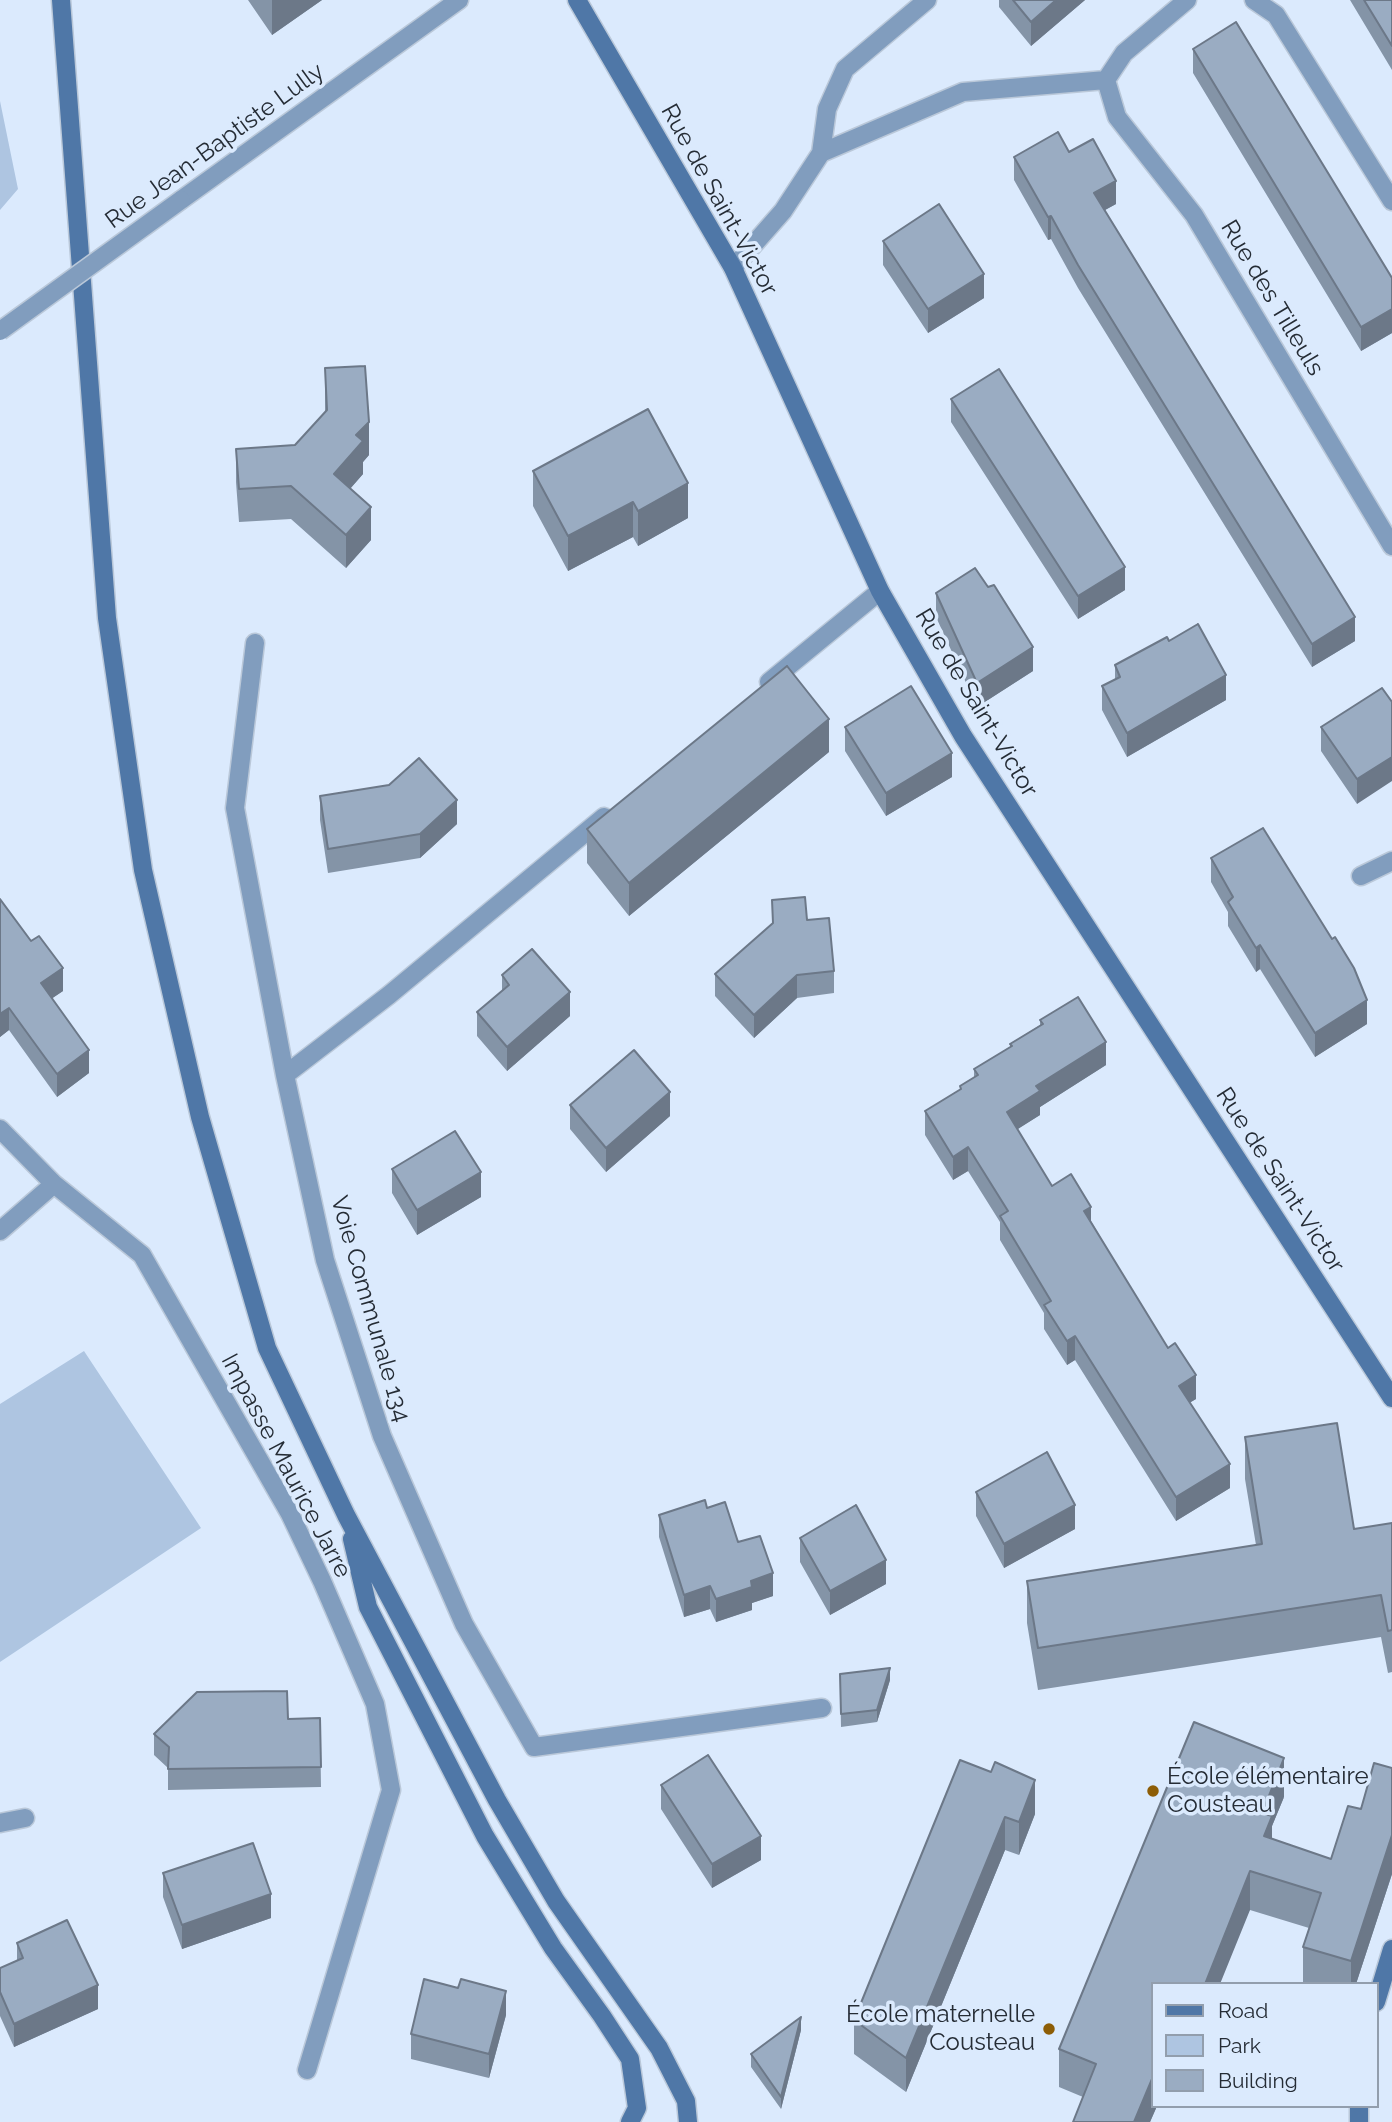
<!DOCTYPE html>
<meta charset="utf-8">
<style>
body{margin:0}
#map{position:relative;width:1392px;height:2122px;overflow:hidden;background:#dbeafd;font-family:Raleway,sans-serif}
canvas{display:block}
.legend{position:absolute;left:1151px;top:1982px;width:228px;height:126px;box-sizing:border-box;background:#dbeafd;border:2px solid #929ead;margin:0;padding:9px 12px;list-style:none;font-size:21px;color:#252c35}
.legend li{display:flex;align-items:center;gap:14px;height:35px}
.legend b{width:35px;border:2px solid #929ead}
</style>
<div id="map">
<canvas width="1392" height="2122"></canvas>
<ul class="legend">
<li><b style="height:9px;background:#4f77a7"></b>Road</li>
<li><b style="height:19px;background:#aec5e1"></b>Park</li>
<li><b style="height:19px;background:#9aacc2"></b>Building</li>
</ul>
</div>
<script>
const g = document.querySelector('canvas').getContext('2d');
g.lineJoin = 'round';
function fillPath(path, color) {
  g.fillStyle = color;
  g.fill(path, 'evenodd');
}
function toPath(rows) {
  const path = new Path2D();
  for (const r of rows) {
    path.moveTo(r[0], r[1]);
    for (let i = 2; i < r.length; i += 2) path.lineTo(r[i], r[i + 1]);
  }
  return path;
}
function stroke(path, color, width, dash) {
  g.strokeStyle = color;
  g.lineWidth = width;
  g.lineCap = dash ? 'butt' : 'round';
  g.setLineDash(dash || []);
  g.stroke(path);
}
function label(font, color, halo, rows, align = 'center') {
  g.font = font + ' Raleway,sans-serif';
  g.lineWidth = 7;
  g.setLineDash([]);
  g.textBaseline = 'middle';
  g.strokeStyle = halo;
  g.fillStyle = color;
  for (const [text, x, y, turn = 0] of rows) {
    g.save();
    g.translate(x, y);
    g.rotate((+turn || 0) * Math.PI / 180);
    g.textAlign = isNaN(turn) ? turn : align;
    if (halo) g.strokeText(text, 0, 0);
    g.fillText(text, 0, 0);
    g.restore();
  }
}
fillPath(toPath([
 [0,101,18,189,0,210],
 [84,1351,201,1528,0,1662,0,1404]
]), '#aec5e1');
const street = toPath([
 [1187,0,1124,53,1106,80,1117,117,1194,215,1392,546],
 [1254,0,1276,15,1392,201],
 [821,153,827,109,845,69,927,0],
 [181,200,459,0],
 [733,268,783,211,821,153,963,92,1106,80],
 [255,643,235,808,285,1075],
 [769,682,880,591],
 [604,817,389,995,285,1075,325,1260,382,1436,464,1624,534,1747,822,1708],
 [1361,876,1392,861],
 [0,1129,54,1184,142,1255,290,1514,322,1581,375,1704,391,1790,307,2070],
 [0,1231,54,1184],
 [0,1823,25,1818]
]);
const secondary = toPath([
 [61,0,107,618,143,870,200,1117,267,1348,346,1515,497,1800,556,1901,659,2048,686,2101,688,2122],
 [577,0,733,268,880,591,963,736,1392,1398],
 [352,1539,368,1607,485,1836,553,1948,602,2016,630,2059,637,2108,630,2122],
 [1376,2002,1392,1949],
 [1359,2122,1359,2106]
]);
stroke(street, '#bac8d9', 21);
stroke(secondary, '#bac8d9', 21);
stroke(street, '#819dbe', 18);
stroke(secondary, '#4f77a7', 18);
const streetBridge = toPath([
 [0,331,181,200]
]);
stroke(streetBridge, '#bac8d9', 21, []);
stroke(streetBridge, '#819dbe', 18);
fillPath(toPath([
 [248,0,322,0,272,35],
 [999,0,1085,0,1031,46,999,7],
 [1350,0,1392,0,1392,70],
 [1193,49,1392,278,1392,333,1361,351,1193,73],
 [1069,152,1116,204,1105,210,1355,641,1312,667,1078,288,1051,239,1048,240,1014,180,1014,157],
 [883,241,984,298,928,333,883,265],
 [325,368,369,455,363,462,363,474,350,489,371,540,346,568,291,519,239,522,236,482,236,449,295,445,325,412],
 [951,399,1125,590,1078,619,951,422],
 [533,471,688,518,638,546,633,537,568,571,533,506],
 [936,593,1033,671,977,707,936,617],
 [1169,641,1226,700,1127,757,1102,710,1102,686,1115,680,1115,665],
 [1382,688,1357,804,1321,751,1321,727],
 [845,727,952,777,886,816,845,751],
 [829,752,629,916,587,863,587,829],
 [320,796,457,824,420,858,328,873,320,820],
 [1211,858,1367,1024,1315,1057,1260,969,1256,972,1228,926,1228,912,1211,882],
 [0,899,63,991,52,998,89,1073,57,1097,9,1030,0,1037],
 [772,900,807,920,834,971,834,993,797,998,754,1038,715,996,715,974,772,924],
 [502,975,570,1016,507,1071,477,1036,477,1012,502,991],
 [1040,1020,1106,1065,1040,1107,1040,1115,1017,1129,1052,1186,1091,1221,1196,1399,1189,1403,1230,1488,1176,1521,1075,1360,1067,1365,1044,1329,1044,1313,1000,1240,1000,1222,968,1171,953,1180,925,1135,925,1111,960,1090,960,1086,974,1077,974,1069,1010,1047,1010,1044,1040,1025],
 [570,1105,670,1116,606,1172,570,1129],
 [392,1169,481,1197,417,1235,392,1193],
 [1245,1437,1354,1529,1392,1523,1392,1672,1388,1673,1381,1637,1038,1690,1027,1623,1027,1581,1256,1545,1245,1479],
 [976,1492,1075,1529,1004,1568,976,1516],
 [707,1508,738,1542,773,1596,752,1603,752,1610,716,1622,710,1609,684,1617,659,1537,659,1515],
 [800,1538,886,1584,830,1615,800,1562],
 [840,1674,890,1680,877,1722,841,1727],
 [320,1718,321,1787,168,1790,168,1768,154,1755,154,1734],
 [960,1760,1035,1814,1019,1855,1005,1850,906,2092,854,2054,854,2020],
 [1392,1768,1392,1874,1356,1984,1303,1984,1303,1947,1309,1928,1250,1910,1152,1984,1152,2106,1157,2106,1150,2122,1073,2122,1083,2097,1059,2087,1059,2049,1284,1797,1272,1826,1272,1839,1331,1859,1361,1809],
 [661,1785,761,1860,712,1888,661,1809],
 [163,1873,271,1918,182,1949,163,1897],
 [17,1943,98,2009,14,2047,0,2016,0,1968,17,1961],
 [506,2015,489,2078,411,2059,411,2034],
 [801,2030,781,2109,751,2067,751,2054]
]), '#8494a7');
fillPath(toPath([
 [272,0,322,0,272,35],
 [1056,0,1085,0,1031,46,1031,22],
 [1116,181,1116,204,1094,216,1094,193],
 [1051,216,1051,239,1048,240,1048,217],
 [984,274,984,298,928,333,928,309],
 [1392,309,1392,333,1361,351,1361,327],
 [369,422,369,455,363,462,363,474,334,507,334,474,356,435],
 [688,483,688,518,638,546,638,511],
 [633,502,633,537,568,571,568,536],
 [371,507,371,540,346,568,346,535],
 [1125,567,1125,590,1078,619,1078,596],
 [1355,617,1355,641,1312,667,1312,644],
 [1033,647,1033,671,977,707,977,683],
 [1226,675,1226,700,1127,757,1127,733],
 [829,719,829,752,629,916,629,883],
 [952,753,952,777,886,816,886,793],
 [1392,757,1392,781,1357,804,1357,779],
 [457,800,457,824,420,858,420,834],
 [1260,945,1260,969,1256,972,1256,948],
 [63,968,63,991,41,1006,41,983],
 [797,975,797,998,754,1038,754,1015],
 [570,992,570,1016,507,1071,507,1047],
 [1367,1000,1367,1024,1315,1057,1315,1033],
 [9,1008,9,1030,0,1037,0,1014],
 [1106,1042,1106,1065,1040,1107,1040,1115,1007,1136,1007,1112,1036,1086],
 [89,1050,89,1073,57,1097,57,1074],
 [670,1092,670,1116,606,1172,606,1148],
 [968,1147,968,1171,953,1180,953,1157],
 [481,1172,481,1197,417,1235,417,1210],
 [1091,1207,1091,1230,1084,1211],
 [1075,1336,1075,1360,1067,1365,1067,1341],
 [1196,1375,1196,1399,1179,1409,1179,1386],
 [1230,1464,1230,1488,1176,1521,1176,1497],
 [1075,1505,1075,1529,1004,1568,1004,1544],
 [886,1560,886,1584,830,1615,830,1591],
 [773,1573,773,1596,752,1603,752,1610,716,1622,716,1599,751,1581],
 [710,1586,710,1609,684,1617,684,1595],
 [890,1668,890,1680,877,1722,877,1710],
 [1284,1758,1284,1797,1272,1826,1272,1855,1264,1875,1262,1813],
 [1035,1780,1035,1814,1019,1855,1019,1822],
 [1005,1817,1005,1850,906,2092,906,2058],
 [1392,1835,1392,1874,1356,1984,1351,1984,1351,1961],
 [761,1836,761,1860,712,1888,712,1864],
 [1250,1871,1250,1910,1220,1984,1205,1984],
 [271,1894,271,1918,182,1949,182,1925],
 [98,1985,98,2009,14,2047,14,2024],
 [506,1991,506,2015,489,2078,489,2054],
 [801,2017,801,2030,781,2109,781,2097],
 [1152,2079,1152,2106,1157,2106,1150,2122,1134,2122]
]), '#6c7888');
const building = toPath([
 [1013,0,1056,0,1031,22,1013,0],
 [1364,0,1392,0,1392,46,1364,0],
 [1236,22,1392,278,1392,309,1361,327,1193,49,1236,22],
 [1058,132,1069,152,1093,139,1116,181,1094,193,1355,617,1312,644,1078,265,1051,216,1048,217,1014,157,1058,132],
 [939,204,984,274,928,309,883,241,939,204],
 [365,366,369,422,356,435,363,441,334,474,371,507,346,535,291,486,239,489,236,449,295,445,327,410,325,368,365,366],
 [999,369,1125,567,1078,596,951,399,999,369],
 [648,409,688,483,638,511,633,502,568,536,533,471,648,409],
 [975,568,988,587,994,585,1033,647,977,683,936,593,975,568],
 [1198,624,1226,675,1127,733,1102,686,1120,677,1115,665,1167,637,1169,641,1198,624],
 [787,666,829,719,629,883,587,829,787,666],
 [911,686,952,753,886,793,845,727,911,686],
 [1382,688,1392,702,1392,757,1357,779,1321,727,1382,688],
 [419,758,457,800,420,834,328,849,320,796,389,785,419,758],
 [1263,828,1332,939,1335,937,1354,968,1367,1000,1315,1033,1260,945,1256,948,1228,902,1233,897,1211,858,1263,828],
 [805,897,807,920,829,918,834,971,797,975,754,1015,715,974,773,923,772,900,805,897],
 [0,899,31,941,39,936,63,968,41,983,89,1050,57,1074,9,1008,0,1014,0,899],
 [532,949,570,992,507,1047,477,1012,509,985,502,975,532,949],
 [1078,997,1106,1042,1036,1086,1040,1091,1007,1112,1052,1186,1071,1174,1091,1207,1084,1211,1168,1348,1175,1343,1196,1375,1179,1386,1230,1464,1176,1497,1075,1336,1067,1341,1044,1305,1051,1301,1000,1216,1008,1211,968,1147,953,1157,925,1111,961,1089,960,1086,978,1075,974,1069,1012,1046,1010,1044,1043,1024,1040,1020,1078,997],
 [634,1050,670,1092,606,1148,570,1105,634,1050],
 [455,1131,481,1172,417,1210,392,1169,455,1131],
 [1337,1423,1354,1529,1392,1523,1392,1630,1388,1631,1381,1595,1038,1648,1027,1581,1262,1544,1245,1437,1337,1423],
 [1047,1452,1075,1505,1004,1544,976,1492,1047,1452],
 [705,1500,707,1508,725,1502,738,1542,760,1536,773,1573,751,1581,752,1587,716,1599,710,1586,684,1595,659,1515,705,1500],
 [856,1505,886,1560,830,1591,800,1538,856,1505],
 [890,1668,877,1710,841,1714,840,1674,890,1668],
 [287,1691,288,1719,320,1718,321,1767,168,1769,169,1747,154,1734,197,1692,287,1691],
 [1194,1722,1284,1758,1262,1813,1272,1816,1264,1836,1331,1859,1348,1806,1361,1809,1374,1763,1392,1768,1392,1835,1351,1961,1303,1947,1321,1893,1250,1871,1205,1984,1152,1984,1152,2079,1134,2122,1073,2122,1096,2064,1059,2049,1194,1722],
 [708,1755,761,1836,712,1864,661,1785,708,1755],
 [960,1760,991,1772,995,1762,1035,1780,1019,1822,1005,1817,906,2058,854,2020,960,1760],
 [253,1843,271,1894,182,1925,163,1873,253,1843],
 [67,1920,98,1985,14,2024,0,1992,0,1968,23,1958,17,1943,67,1920],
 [424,1979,458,1988,461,1979,506,1991,489,2054,411,2034,424,1979],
 [801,2017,781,2097,751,2054,801,2017]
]);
fillPath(building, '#9aacc2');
stroke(building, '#6c7888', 2);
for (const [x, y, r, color] of [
 [1153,1791,7,"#8d5d06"],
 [1049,2029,7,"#8d5d06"]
]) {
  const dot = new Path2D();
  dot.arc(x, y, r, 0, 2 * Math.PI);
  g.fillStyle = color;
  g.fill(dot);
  stroke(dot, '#dbeafd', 2.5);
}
label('24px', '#252c35', '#dbeafd', [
 ["Rue Jean-Baptiste Lully",215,146,-36],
 ["Rue de Saint-Victor",719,200,61],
 ["Rue des Tilleuls",1272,298,59],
 ["Rue de Saint-Victor",976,703,59],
 ["Rue de Saint-Victor",1280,1180,57],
 ["Voie Communale 134",370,1309,74],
 ["Impasse Maurice Jarre",286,1466,62]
]);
label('24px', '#252c35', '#dbeafd', [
 ["École élémentaire",1167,1777],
 ["Cousteau",1167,1805],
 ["École maternelle",1035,2015,"right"],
 ["Cousteau",1035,2043,"right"]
], 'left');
</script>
